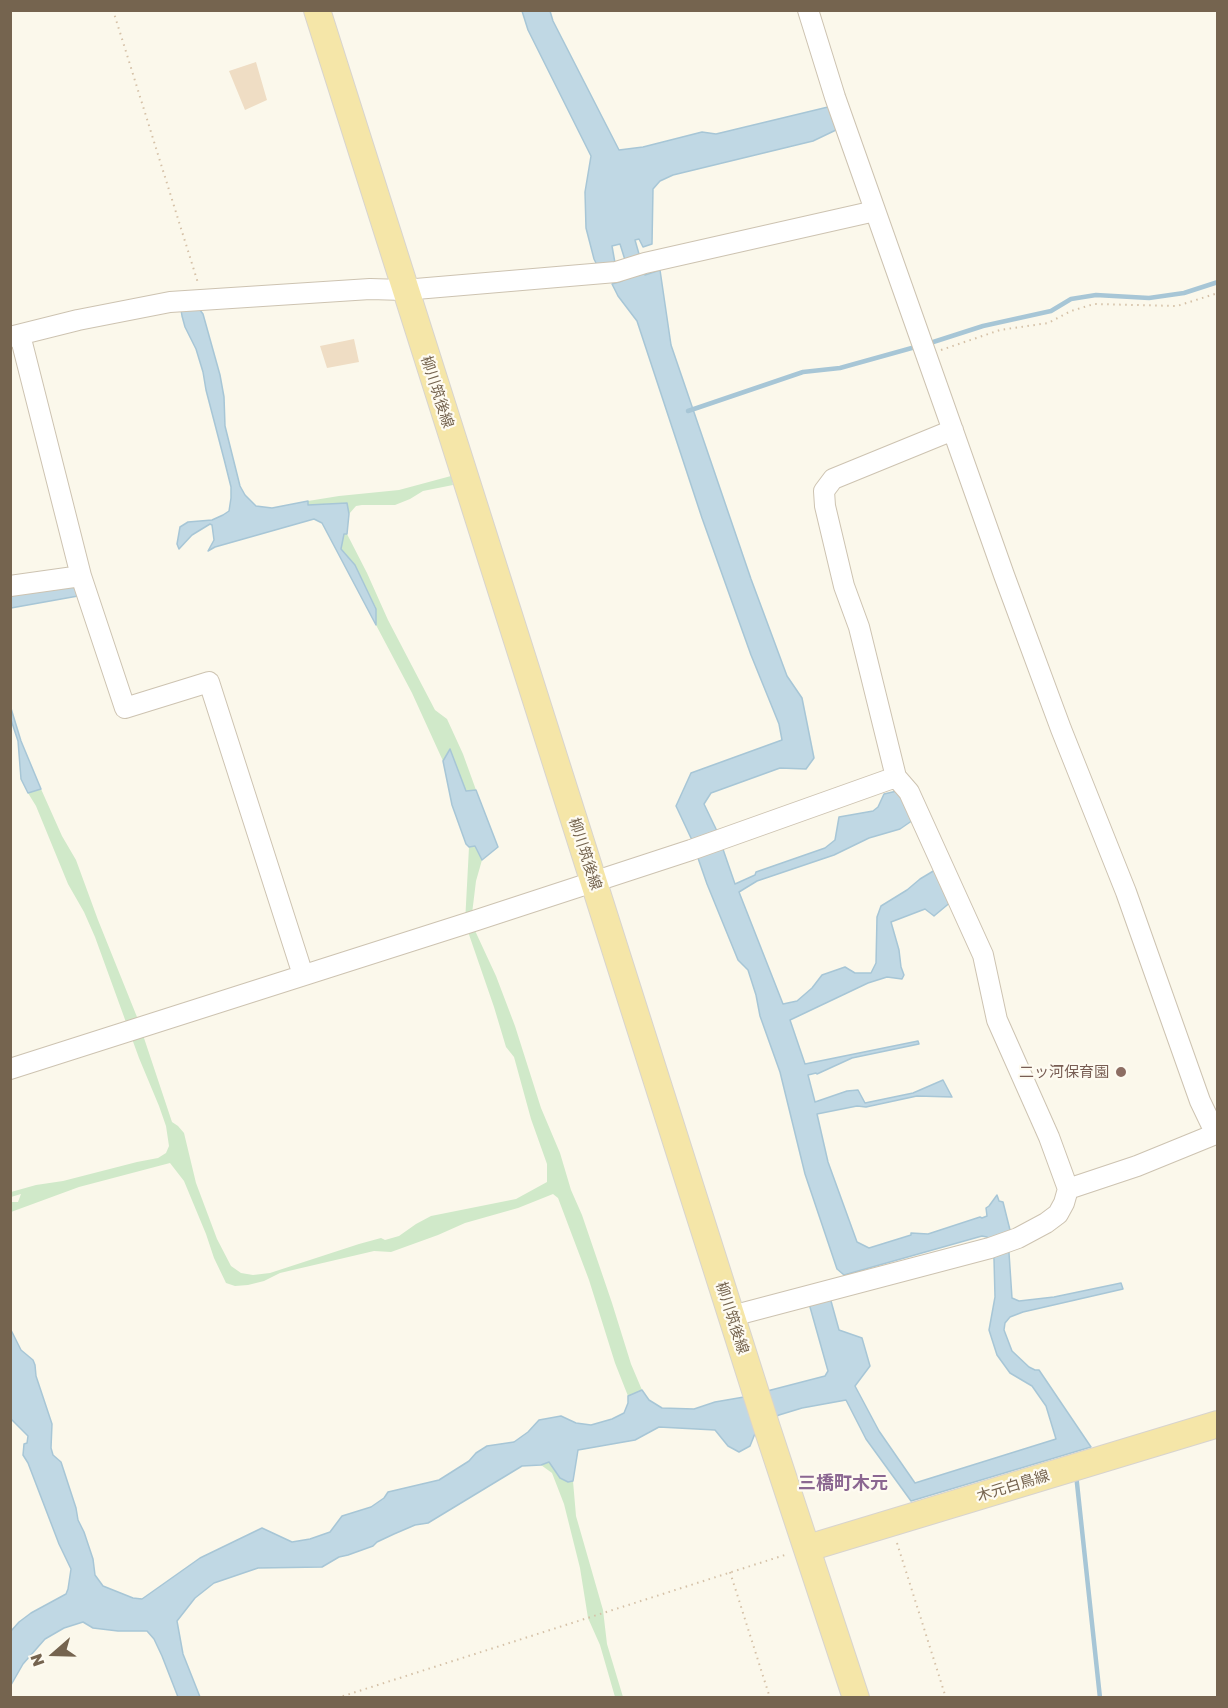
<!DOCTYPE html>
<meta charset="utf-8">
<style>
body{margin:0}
#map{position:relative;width:1228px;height:1708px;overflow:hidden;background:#fbf8eb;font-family:"Golos Text",sans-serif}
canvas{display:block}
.frame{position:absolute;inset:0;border:12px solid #75644f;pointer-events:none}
.north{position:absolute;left:24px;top:1624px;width:60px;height:60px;-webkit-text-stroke:4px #fefbf1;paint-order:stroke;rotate:250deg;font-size:16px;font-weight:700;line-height:24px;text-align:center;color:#75644f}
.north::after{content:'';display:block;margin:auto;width:21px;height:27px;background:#75644f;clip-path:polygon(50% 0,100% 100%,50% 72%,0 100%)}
</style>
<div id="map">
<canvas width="1228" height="1708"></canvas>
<div class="frame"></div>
<div class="north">N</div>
</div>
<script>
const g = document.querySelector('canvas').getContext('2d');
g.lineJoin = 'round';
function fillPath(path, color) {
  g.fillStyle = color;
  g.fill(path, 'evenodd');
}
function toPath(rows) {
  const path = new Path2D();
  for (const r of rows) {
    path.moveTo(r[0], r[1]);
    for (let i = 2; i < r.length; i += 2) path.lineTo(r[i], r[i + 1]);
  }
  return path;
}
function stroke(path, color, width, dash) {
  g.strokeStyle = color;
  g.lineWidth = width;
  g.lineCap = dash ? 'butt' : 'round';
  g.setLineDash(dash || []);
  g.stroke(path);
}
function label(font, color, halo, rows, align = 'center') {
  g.font = font + ' "Golos Text","Noto Sans JP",sans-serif';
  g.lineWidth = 4.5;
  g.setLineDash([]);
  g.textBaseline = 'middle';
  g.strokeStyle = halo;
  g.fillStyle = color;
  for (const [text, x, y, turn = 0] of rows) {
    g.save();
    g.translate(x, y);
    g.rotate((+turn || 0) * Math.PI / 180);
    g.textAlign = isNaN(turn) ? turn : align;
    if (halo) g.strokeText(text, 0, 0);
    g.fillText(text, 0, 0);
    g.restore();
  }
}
fillPath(toPath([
 [451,476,453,485,423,491,410,499,395,505,362,505,356,506,349,514,347,503,308,505,308,501,339,496,399,490],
 [344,534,347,534,367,573,388,620,435,710,447,719,463,754,476,790,466,791,449,750,443,761,412,693,376,625,376,608,355,565,341,549],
 [41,789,62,836,76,860,98,920,137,1017,172,1122,178,1126,184,1133,196,1183,217,1239,231,1266,241,1273,253,1275,270,1273,359,1244,381,1238,385,1240,399,1236,416,1224,431,1216,516,1199,547,1182,547,1164,531,1119,514,1057,506,1047,494,1007,465,923,469,847,475,846,482,860,476,881,471,922,496,976,515,1026,541,1108,560,1153,571,1190,582,1215,612,1303,631,1364,642,1390,628,1396,615,1363,589,1280,558,1198,553,1194,518,1208,465,1223,438,1235,391,1252,374,1251,280,1273,264,1281,248,1285,235,1286,226,1283,214,1258,206,1234,184,1181,170,1163,79,1187,11,1212,11,1202,18,1202,21,1194,11,1197,11,1192,36,1185,63,1181,137,1162,158,1158,166,1153,169,1146,166,1126,159,1106,139,1058,95,937,84,912,68,884,36,806,28,793],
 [549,1462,560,1478,568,1482,573,1481,576,1516,603,1610,607,1644,623,1697,615,1697,600,1645,588,1618,580,1568,564,1504,552,1473,541,1465]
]), '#d0e9c9');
const water = toPath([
 [522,11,550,11,553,21,619,150,643,147,702,132,716,134,828,107,846,106,853,126,836,130,813,141,673,175,660,181,653,189,652,244,643,247,639,239,635,240,645,275,660,270,671,345,751,579,787,676,802,698,814,758,806,769,780,768,711,793,704,804,716,829,735,884,755,875,756,872,825,848,835,840,839,817,873,811,878,807,884,794,901,790,916,818,900,829,869,838,834,855,757,881,739,892,783,1004,797,1001,812,988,822,975,845,967,855,973,871,973,876,963,877,917,881,906,907,890,920,879,940,867,952,901,934,916,925,909,891,922,899,950,901,967,904,975,902,979,887,977,868,983,790,1020,805,1064,918,1041,919,1044,852,1058,817,1074,816,1073,808,1075,815,1102,847,1091,858,1090,865,1103,913,1093,943,1080,952,1097,917,1096,866,1107,857,1106,817,1114,828,1162,857,1242,869,1248,911,1235,911,1233,928,1234,980,1217,982,1218,987,1216,986,1208,989,1206,997,1195,999,1201,1003,1202,1010,1230,1009,1253,1012,1298,1019,1301,1054,1297,1121,1283,1123,1289,1023,1312,1010,1317,1005,1323,1004,1330,1012,1351,1029,1367,1035,1370,1039,1370,1091,1447,911,1501,866,1439,846,1400,802,1408,779,1415,758,1426,750,1446,739,1452,728,1446,715,1430,659,1427,635,1440,578,1450,573,1481,568,1482,560,1478,549,1462,541,1465,522,1466,428,1523,415,1525,394,1534,377,1542,373,1546,348,1555,339,1557,322,1567,258,1568,214,1583,195,1598,177,1621,183,1654,200,1697,178,1697,162,1656,154,1639,147,1631,118,1631,93,1628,83,1622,64,1628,45,1639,23,1664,11,1685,11,1631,19,1622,31,1613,66,1594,68,1589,71,1569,59,1544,28,1463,23,1455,24,1444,27,1443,28,1436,11,1419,10,1328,21,1350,33,1360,35,1365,36,1376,52,1424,51,1448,53,1455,61,1462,76,1508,78,1520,84,1532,93,1559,95,1575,103,1586,133,1598,142,1599,200,1558,262,1528,292,1542,310,1539,330,1532,342,1516,371,1507,384,1498,388,1492,439,1480,469,1461,476,1453,487,1446,514,1442,528,1432,539,1420,561,1416,576,1423,591,1425,612,1419,624,1413,628,1403,628,1396,642,1390,649,1400,662,1408,694,1409,715,1402,744,1397,825,1376,828,1371,810,1307,815,1297,833,1295,831,1301,839,1330,862,1338,870,1366,855,1386,879,1431,915,1483,1056,1439,1046,1406,1032,1386,1010,1373,997,1355,989,1330,995,1297,994,1259,987,1237,982,1236,844,1275,837,1269,805,1174,780,1072,760,1016,756,995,748,970,738,960,707,884,691,838,676,806,691,773,782,740,779,724,751,655,702,518,637,321,618,296,612,284,622,281,622,261,625,260,620,244,612,246,615,263,597,265,594,259,586,228,585,192,591,156,528,30,522,11],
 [194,302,203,314,220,375,224,397,225,426,240,486,245,495,256,506,272,508,308,501,308,505,347,503,349,514,347,534,344,534,341,549,355,565,376,609,376,625,322,523,314,519,215,547,208,551,214,540,212,525,210,524,192,535,179,549,177,544,180,527,188,522,212,520,223,515,229,511,231,498,231,487,224,459,206,390,203,372,196,349,185,327,182,316,180,304,194,302],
 [75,585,78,596,11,608,11,592,75,585],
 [10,705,21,741,41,789,28,793,21,779,18,741,11,720,10,705],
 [450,749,466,791,476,790,498,847,482,860,475,846,469,847,466,844,452,805,443,761,450,749]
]);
fillPath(water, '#c0d8e4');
stroke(water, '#a7c6d6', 1.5);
stroke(toPath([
 [927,344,983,326,1051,311,1071,299,1096,295,1149,298,1184,293,1218,282],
 [688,411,803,372,840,368,919,346],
 [1076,1474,1100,1698]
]), '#a7c6d6', 4.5);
fillPath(toPath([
 [256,62,267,100,245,110,229,71],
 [354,339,359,362,327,368,320,346]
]), '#efddc4');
const minor = toPath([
 [808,10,835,97,1004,575,1061,729,1126,892,1200,1101,1211,1124,1218,1130],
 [20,335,81,576,125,708,209,682,303,975],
 [10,337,78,320,170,302,370,289,404,290,616,272,645,263,875,211],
 [10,586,81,576],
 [10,1069,477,920,691,850,896,777],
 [1068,1189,1137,1166,1218,1133],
 [732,1316,990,1248,1018,1238,1046,1223,1058,1214,1064,1203,1068,1189,1049,1137,997,1020,983,955,909,792,896,777,859,627,844,586,825,506,824,491,833,479,953,430]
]);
const major = toPath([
 [317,10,767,1428,856,1698],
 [808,1548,1218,1424]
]);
stroke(minor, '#cdc3b1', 22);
stroke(major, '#d8d4ce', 28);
stroke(toPath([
 [113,10,198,283],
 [941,350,1000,330,1048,323,1071,311,1094,304,1177,306,1218,293],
 [897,1543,946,1698],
 [730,1572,770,1698],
 [337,1698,788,1554]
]), '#d5c1a7', 2, [1.5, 4.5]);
stroke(minor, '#fff', 20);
stroke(major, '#f5e6a8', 26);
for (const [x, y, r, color] of [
 [1121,1072,6,"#8d6e63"]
]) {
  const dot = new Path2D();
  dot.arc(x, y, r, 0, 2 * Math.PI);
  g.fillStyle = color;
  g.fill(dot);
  stroke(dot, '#fefbf1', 2);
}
label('15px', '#75644f', '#fefbf1', [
 ["柳川筑後線",437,392,72],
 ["柳川筑後線",585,854,72],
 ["柳川筑後線",732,1318,72],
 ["木元白鳥線",1013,1486,-17]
]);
label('15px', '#785e54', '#fefbf1', [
 ["二ッ河保育園",1109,1072]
], 'right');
label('bold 18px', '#8b6791', '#fefbf1', [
 ["三橋町木元",843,1483]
]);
</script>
